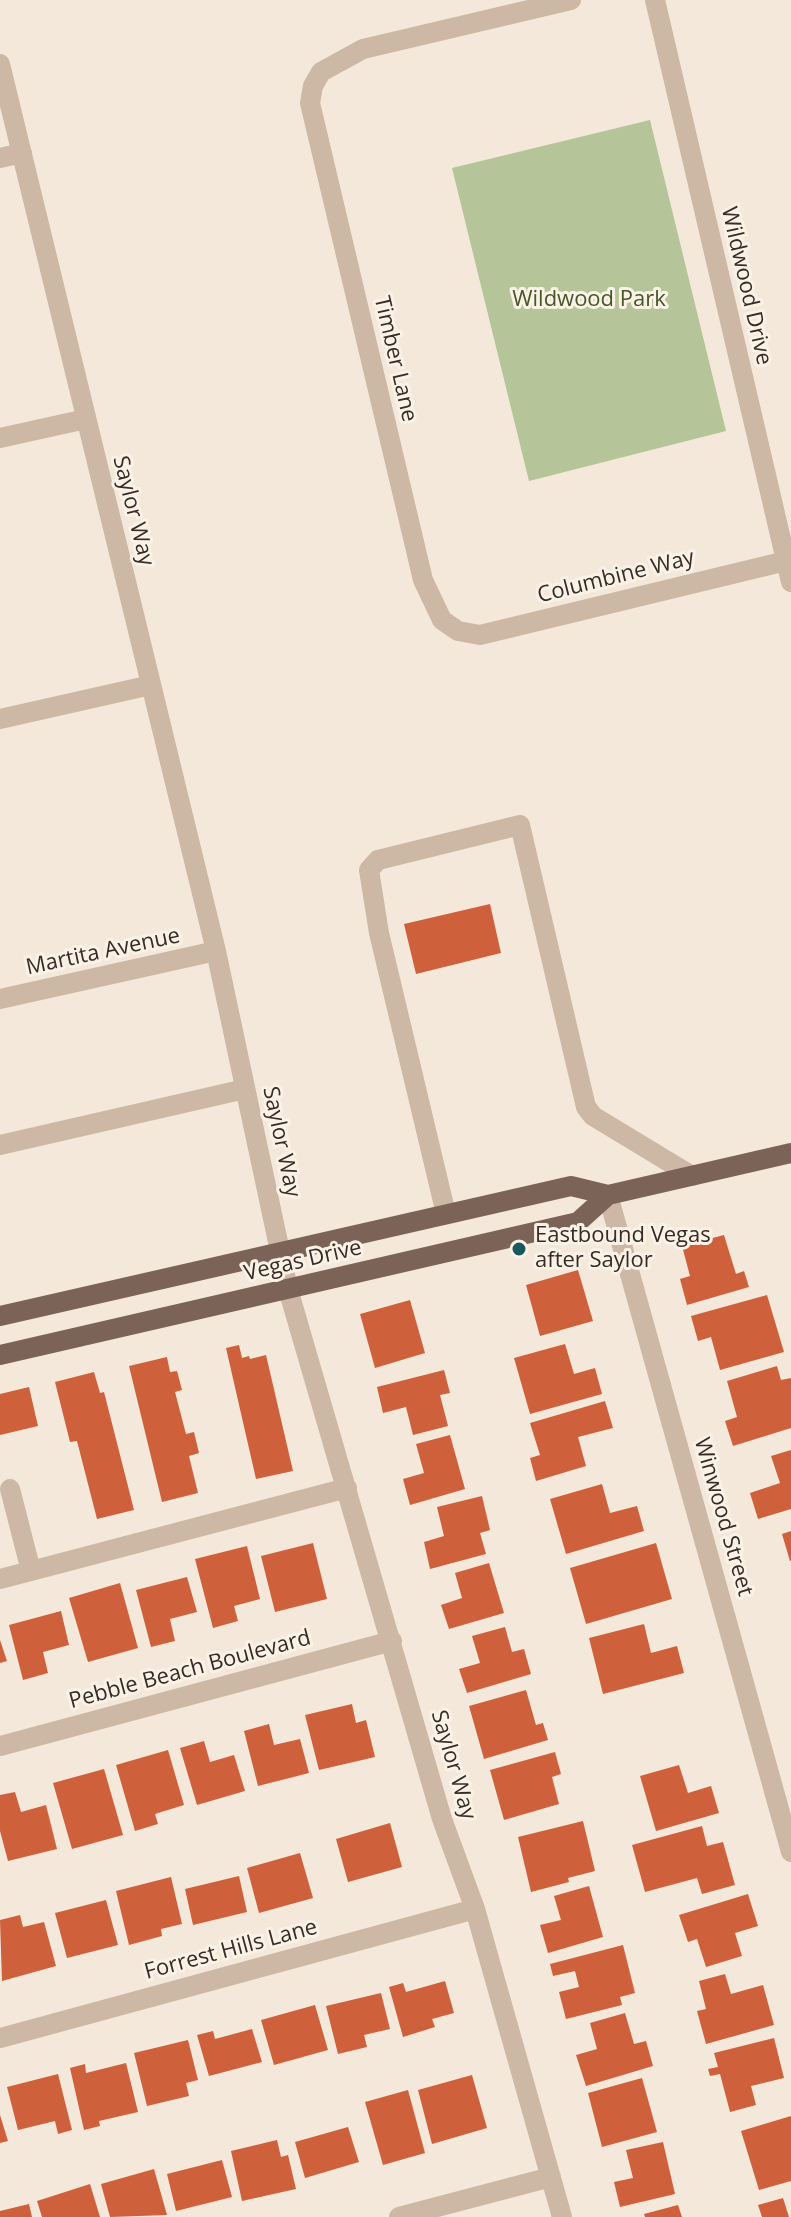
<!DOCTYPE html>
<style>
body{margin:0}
canvas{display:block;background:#f4e8da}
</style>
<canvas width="791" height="2217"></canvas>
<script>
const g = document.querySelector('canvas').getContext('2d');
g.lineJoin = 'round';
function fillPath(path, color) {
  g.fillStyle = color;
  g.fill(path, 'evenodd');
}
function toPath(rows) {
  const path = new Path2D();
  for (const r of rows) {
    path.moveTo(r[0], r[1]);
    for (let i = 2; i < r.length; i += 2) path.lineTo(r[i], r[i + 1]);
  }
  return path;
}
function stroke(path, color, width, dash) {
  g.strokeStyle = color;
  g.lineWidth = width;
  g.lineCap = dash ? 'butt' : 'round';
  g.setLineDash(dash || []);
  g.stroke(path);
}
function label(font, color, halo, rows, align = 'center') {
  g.font = font + ' "Open Sans",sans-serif';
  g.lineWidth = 6;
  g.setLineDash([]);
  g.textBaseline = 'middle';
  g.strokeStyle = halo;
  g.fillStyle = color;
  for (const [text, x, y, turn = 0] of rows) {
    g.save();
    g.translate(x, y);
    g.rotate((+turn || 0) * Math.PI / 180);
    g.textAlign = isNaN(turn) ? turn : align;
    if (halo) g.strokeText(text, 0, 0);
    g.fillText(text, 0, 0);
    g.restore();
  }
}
fillPath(toPath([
 [650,120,726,431,529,481,452,168]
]), '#b5c499');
fillPath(toPath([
 [490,904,501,953,416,974,404,924],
 [724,1235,736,1274,744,1271,749,1287,687,1305,680,1279,690,1276,682,1246],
 [578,1270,593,1321,540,1336,526,1285],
 [767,1295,784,1352,720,1370,711,1337,698,1341,691,1316],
 [410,1300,425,1353,375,1368,360,1314],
 [565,1344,574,1374,595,1368,602,1394,530,1414,514,1358],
 [239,1345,242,1358,249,1356,250,1359,266,1355,293,1471,256,1479,226,1348],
 [167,1357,170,1372,177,1371,182,1390,175,1392,186,1434,194,1432,199,1453,189,1456,198,1493,162,1502,129,1366],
 [777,1366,781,1380,791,1378,791,1428,733,1446,725,1421,737,1417,727,1381],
 [444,1370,450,1393,440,1395,448,1426,413,1435,406,1407,383,1413,377,1387],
 [94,1372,100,1393,104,1392,134,1510,97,1519,77,1441,70,1442,55,1382],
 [29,1387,38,1426,0,1435,0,1394],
 [605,1401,613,1428,578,1437,586,1466,536,1481,530,1458,540,1455,530,1423],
 [450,1435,465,1489,410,1505,403,1479,424,1473,416,1444],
 [791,1450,791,1509,758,1519,750,1493,780,1483,771,1456],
 [602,1484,610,1513,637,1506,644,1531,566,1554,550,1499],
 [482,1496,490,1530,480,1533,486,1554,430,1569,424,1542,444,1536,437,1507],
 [791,1531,791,1561,790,1561,782,1534],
 [313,1543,327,1599,275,1612,261,1556],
 [656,1543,672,1599,586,1624,570,1568],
 [247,1546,260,1599,234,1606,238,1621,213,1628,195,1559],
 [489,1563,504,1613,449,1629,441,1605,462,1598,455,1573],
 [187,1577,197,1612,170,1619,175,1641,151,1647,136,1590],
 [120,1583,138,1648,88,1662,69,1598],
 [61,1611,69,1645,43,1652,48,1673,23,1680,9,1625],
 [644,1624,651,1653,677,1646,684,1673,603,1694,589,1638],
 [505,1627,512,1652,524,1649,531,1674,467,1693,459,1669,480,1663,472,1636],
 [0,1640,7,1661,0,1663],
 [526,1690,536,1725,543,1723,548,1740,484,1759,469,1706],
 [352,1704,356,1723,366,1720,375,1757,319,1770,305,1715],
 [269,1724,274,1745,300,1739,309,1773,258,1786,244,1731],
 [204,1741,210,1762,234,1755,245,1791,197,1805,180,1748],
 [168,1750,184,1805,155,1814,158,1824,135,1831,116,1765],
 [555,1752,561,1774,552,1777,559,1804,504,1820,490,1770],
 [679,1765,688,1793,711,1786,719,1813,656,1831,640,1776],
 [104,1769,123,1835,72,1849,53,1783],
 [15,1792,21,1812,46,1805,57,1849,8,1861,0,1831,0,1795],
 [583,1821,595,1871,568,1878,569,1882,531,1892,518,1837],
 [390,1823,402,1867,348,1882,336,1839],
 [702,1826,707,1846,723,1842,735,1885,702,1894,697,1878,645,1892,632,1845],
 [300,1853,313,1898,259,1913,247,1868],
 [239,1876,247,1912,193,1925,185,1889],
 [171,1877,182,1924,161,1929,162,1936,129,1945,116,1891],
 [589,1886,603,1937,548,1953,540,1925,561,1920,554,1896],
 [748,1894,758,1926,735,1933,742,1956,706,1967,697,1939,688,1942,679,1915],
 [106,1900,118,1945,67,1958,55,1913],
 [20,1915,23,1927,44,1922,56,1966,2,1981,0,1920],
 [623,1945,635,1993,620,1997,622,2005,566,2019,559,1992,579,1987,575,1971,553,1976,550,1964],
 [725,1974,731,1994,763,1985,774,2025,706,2044,697,2011,706,2009,699,1981],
 [445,1981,454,2013,432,2019,435,2027,403,2037,389,1987,403,1983,406,1992],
 [381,1993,390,2029,364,2035,367,2047,338,2054,326,2006],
 [315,2005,328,2050,274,2065,261,2020],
 [625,2013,634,2044,646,2041,653,2066,586,2086,576,2055,597,2049,590,2023],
 [252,2029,262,2062,209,2076,197,2035,213,2031,215,2039],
 [774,2038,784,2078,751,2086,756,2105,730,2112,720,2074,710,2076,708,2069,718,2067,714,2053],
 [188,2040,198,2080,186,2083,189,2096,147,2106,134,2053],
 [126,2063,138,2112,99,2121,100,2126,84,2130,70,2068,85,2064,86,2073],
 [58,2074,72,2130,58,2134,55,2121,18,2130,7,2087],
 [472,2075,487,2128,432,2144,418,2090],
 [642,2078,657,2132,602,2147,588,2093],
 [408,2090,425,2153,383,2165,365,2102],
 [0,2115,8,2141,0,2143],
 [791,2116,791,2181,759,2190,741,2131],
 [348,2127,359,2162,305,2178,295,2142],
 [277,2140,281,2157,288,2155,296,2189,242,2201,231,2151],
 [663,2142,675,2194,620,2207,614,2182,633,2178,626,2150],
 [222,2160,232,2197,176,2211,167,2174],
 [154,2169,167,2215,110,2217,101,2184],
 [90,2184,100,2217,42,2217,37,2201],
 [783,2198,789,2217,762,2217,758,2205],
 [29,2204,32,2217,0,2217,0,2211],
 [678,2205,682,2217,645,2217,644,2214]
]), '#cf603c');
stroke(toPath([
 [571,0,363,49,321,72,313,86,310,103,423,580,442,620,458,631,480,635,786,561],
 [655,0,791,582],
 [0,64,216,951,288,1289,442,1819,475,1909,562,2217],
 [0,158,22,153],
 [0,438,86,419],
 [0,719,151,685],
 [0,999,216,951],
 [0,1145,245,1089],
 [608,1195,791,1852],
 [446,1214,379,933,369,870,378,860,520,825,586,1107,593,1116,692,1176],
 [10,1489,31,1571],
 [0,1579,347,1488],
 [0,1746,392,1641],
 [0,2038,475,1909],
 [399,2217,551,2177]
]), '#cdb7a5', 20);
stroke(toPath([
 [0,1316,571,1186,608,1195,791,1153],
 [0,1355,578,1222,608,1195]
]), '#7b6357', 20);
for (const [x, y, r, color] of [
 [519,1249,8,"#19585d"]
]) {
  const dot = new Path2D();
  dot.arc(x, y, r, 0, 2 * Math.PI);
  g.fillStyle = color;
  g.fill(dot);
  stroke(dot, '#fbf2e7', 3);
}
label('22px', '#382c27', '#fbf2e7', [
 ["Wildwood Drive",746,286,77],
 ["Timber Lane",395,359,77],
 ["Saylor Way",133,511,76],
 ["Columbine Way",616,577,-14],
 ["Martita Avenue",103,952,-12],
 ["Saylor Way",281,1142,78],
 ["Vegas Drive",303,1261,-13],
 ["Winwood Street",723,1517,74],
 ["Pebble Beach Boulevard",190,1670,-15],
 ["Saylor Way",453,1765,74],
 ["Forrest Hills Lane",231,1950,-15]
]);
label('22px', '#475829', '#fbf2e7', [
 ["Wildwood Park",589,300]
]);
label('22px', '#382c27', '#fbf2e7', [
 ["Eastbound Vegas",535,1236],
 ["after Saylor",535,1261]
], 'left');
</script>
